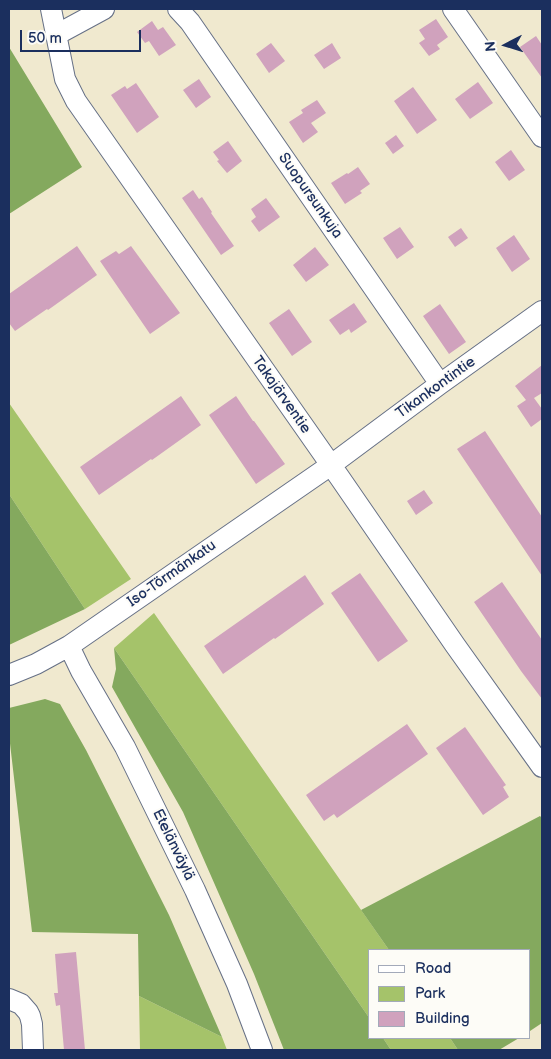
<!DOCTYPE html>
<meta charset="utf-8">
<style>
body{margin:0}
#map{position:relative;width:551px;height:1059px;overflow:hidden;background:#f0e9cf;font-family:"Balsamiq Sans",sans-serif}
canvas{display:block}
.frame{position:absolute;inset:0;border:10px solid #1b2f5e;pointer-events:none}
.legend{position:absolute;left:368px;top:949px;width:162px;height:90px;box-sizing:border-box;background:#fdfcf7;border:1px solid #a3aaba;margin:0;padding:6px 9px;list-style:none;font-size:15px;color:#1b2f5e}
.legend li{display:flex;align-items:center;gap:10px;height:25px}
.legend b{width:25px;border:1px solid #a3aaba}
.north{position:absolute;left:481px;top:20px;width:50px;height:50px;-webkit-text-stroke:4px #fdfcf7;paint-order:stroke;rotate:265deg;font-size:14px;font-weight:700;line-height:20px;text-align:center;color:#1b2f5e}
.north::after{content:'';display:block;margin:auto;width:18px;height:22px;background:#1b2f5e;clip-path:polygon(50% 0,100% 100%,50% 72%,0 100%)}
.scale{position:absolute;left:20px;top:30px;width:121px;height:22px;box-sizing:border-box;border:2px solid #1b2f5e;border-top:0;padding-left:6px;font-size:15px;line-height:18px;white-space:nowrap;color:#1b2f5e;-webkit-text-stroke:4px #fdfcf7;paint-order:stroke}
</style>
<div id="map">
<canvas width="551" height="1059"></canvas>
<div class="frame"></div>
<ul class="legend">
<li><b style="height:6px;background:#fff"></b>Road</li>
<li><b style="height:14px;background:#a5c36a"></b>Park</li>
<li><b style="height:14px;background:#d0a2bd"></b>Building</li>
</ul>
<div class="north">N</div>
<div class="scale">50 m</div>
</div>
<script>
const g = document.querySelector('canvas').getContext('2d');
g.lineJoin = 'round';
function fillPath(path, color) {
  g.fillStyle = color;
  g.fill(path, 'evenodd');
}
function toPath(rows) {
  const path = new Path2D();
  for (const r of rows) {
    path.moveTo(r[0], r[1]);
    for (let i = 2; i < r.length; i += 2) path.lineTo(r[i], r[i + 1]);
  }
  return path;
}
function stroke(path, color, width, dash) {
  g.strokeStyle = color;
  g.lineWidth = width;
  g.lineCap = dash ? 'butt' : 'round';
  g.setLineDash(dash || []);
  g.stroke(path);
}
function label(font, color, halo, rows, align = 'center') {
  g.font = font + ' "Balsamiq Sans",sans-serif';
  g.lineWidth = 4;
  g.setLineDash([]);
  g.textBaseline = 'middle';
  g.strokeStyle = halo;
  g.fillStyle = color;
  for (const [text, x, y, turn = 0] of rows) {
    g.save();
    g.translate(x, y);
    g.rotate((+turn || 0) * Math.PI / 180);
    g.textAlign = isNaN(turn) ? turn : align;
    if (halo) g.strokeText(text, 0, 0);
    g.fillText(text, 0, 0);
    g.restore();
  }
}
fillPath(toPath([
 [9,403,131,579,85,609,9,494],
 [154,613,389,950,370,950,370,1019,114,648],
 [139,996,222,1037,227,1050,140,1050],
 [383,1038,450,1038,458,1050,391,1050]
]), '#a5c36a');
fillPath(toPath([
 [9,47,82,167,9,214],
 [9,494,85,609,9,645],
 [114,648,370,1019,370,1038,383,1038,391,1050,284,1050,254,974,183,812,112,687,116,669],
 [45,699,60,704,86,750,169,915,222,1037,139,996,138,934,32,932,9,735,9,708],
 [540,816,542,818,542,1023,530,1031,530,950,389,950,361,910],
 [450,1038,519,1038,499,1050,458,1050]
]), '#84a95e');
fillPath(toPath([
 [436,19,448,37,437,45,440,49,429,56,419,43,425,39,419,30],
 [152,21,158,30,163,27,176,45,159,56,149,41,145,43,137,32],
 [536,36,542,45,542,78,520,47],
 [271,43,285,61,269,73,256,54],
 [332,43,341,58,324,69,314,55],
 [199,79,211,97,196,108,183,90],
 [478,82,493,103,470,119,455,99],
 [136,83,159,117,137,133,111,95,125,86,127,89],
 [413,87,437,120,417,134,394,101],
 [317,100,326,113,311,123,318,132,303,143,289,122,303,113,301,110],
 [396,135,404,146,393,154,385,143],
 [228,141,242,161,227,173,217,161,219,160,213,152],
 [511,150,525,170,509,181,495,162],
 [358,167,370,184,360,191,362,193,345,204,331,183,347,173,348,174],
 [193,190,199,199,202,197,212,212,211,213,234,246,221,255,182,198],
 [266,198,280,217,259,232,251,221,256,217,251,209],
 [400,227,414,247,397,259,383,238],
 [461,228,468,238,455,247,448,237],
 [514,235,530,259,512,272,496,248],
 [77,246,97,275,48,310,47,309,15,331,9,323,9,294],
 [131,246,180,313,150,334,100,261,116,251,119,254],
 [315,247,329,265,306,282,293,265],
 [354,303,367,322,351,333,349,329,340,335,329,320],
 [440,304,466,342,449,354,423,316],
 [289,309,312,342,292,356,269,323],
 [542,365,542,393,534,398,542,409,542,419,531,427,517,406,526,400,515,386],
 [181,396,201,425,152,460,151,459,99,495,80,467],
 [236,396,253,421,254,421,285,464,256,484,209,415],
 [485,431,542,517,542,576,457,449],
 [424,490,433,503,416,515,407,501],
 [360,573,408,641,378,662,331,593],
 [305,575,324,604,275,639,274,638,223,674,204,646],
 [502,582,542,640,542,699,521,671,474,602],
 [407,724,428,754,337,818,334,814,324,821,306,795],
 [465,727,506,785,503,787,509,797,483,815,436,748],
 [76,952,85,1050,64,1050,60,1005,56,1006,54,993,58,993,55,954]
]), '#d0a2bd');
const minor = toPath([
 [51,9,65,79,76,101,340,478,455,645,542,767],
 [178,9,190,22,440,384],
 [453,9,542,137],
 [56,35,104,9],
 [69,646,81,671,125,747,195,890,237,984,262,1050],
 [9,675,36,664,69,646,331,465,440,384,542,311],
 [9,999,21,1004,28,1012,30,1016,32,1024,33,1050]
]);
stroke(minor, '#667086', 22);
stroke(minor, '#fff', 20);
label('15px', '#1b2f5e', '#fdfcf7', [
 ["Suopursunkuja",310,196,55],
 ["Tikankontintie",436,388,-36],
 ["Takajärventie",281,395,55],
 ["Iso-Törmänkatu",172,574,-35],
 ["Etelänväylä",173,845,64]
]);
</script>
